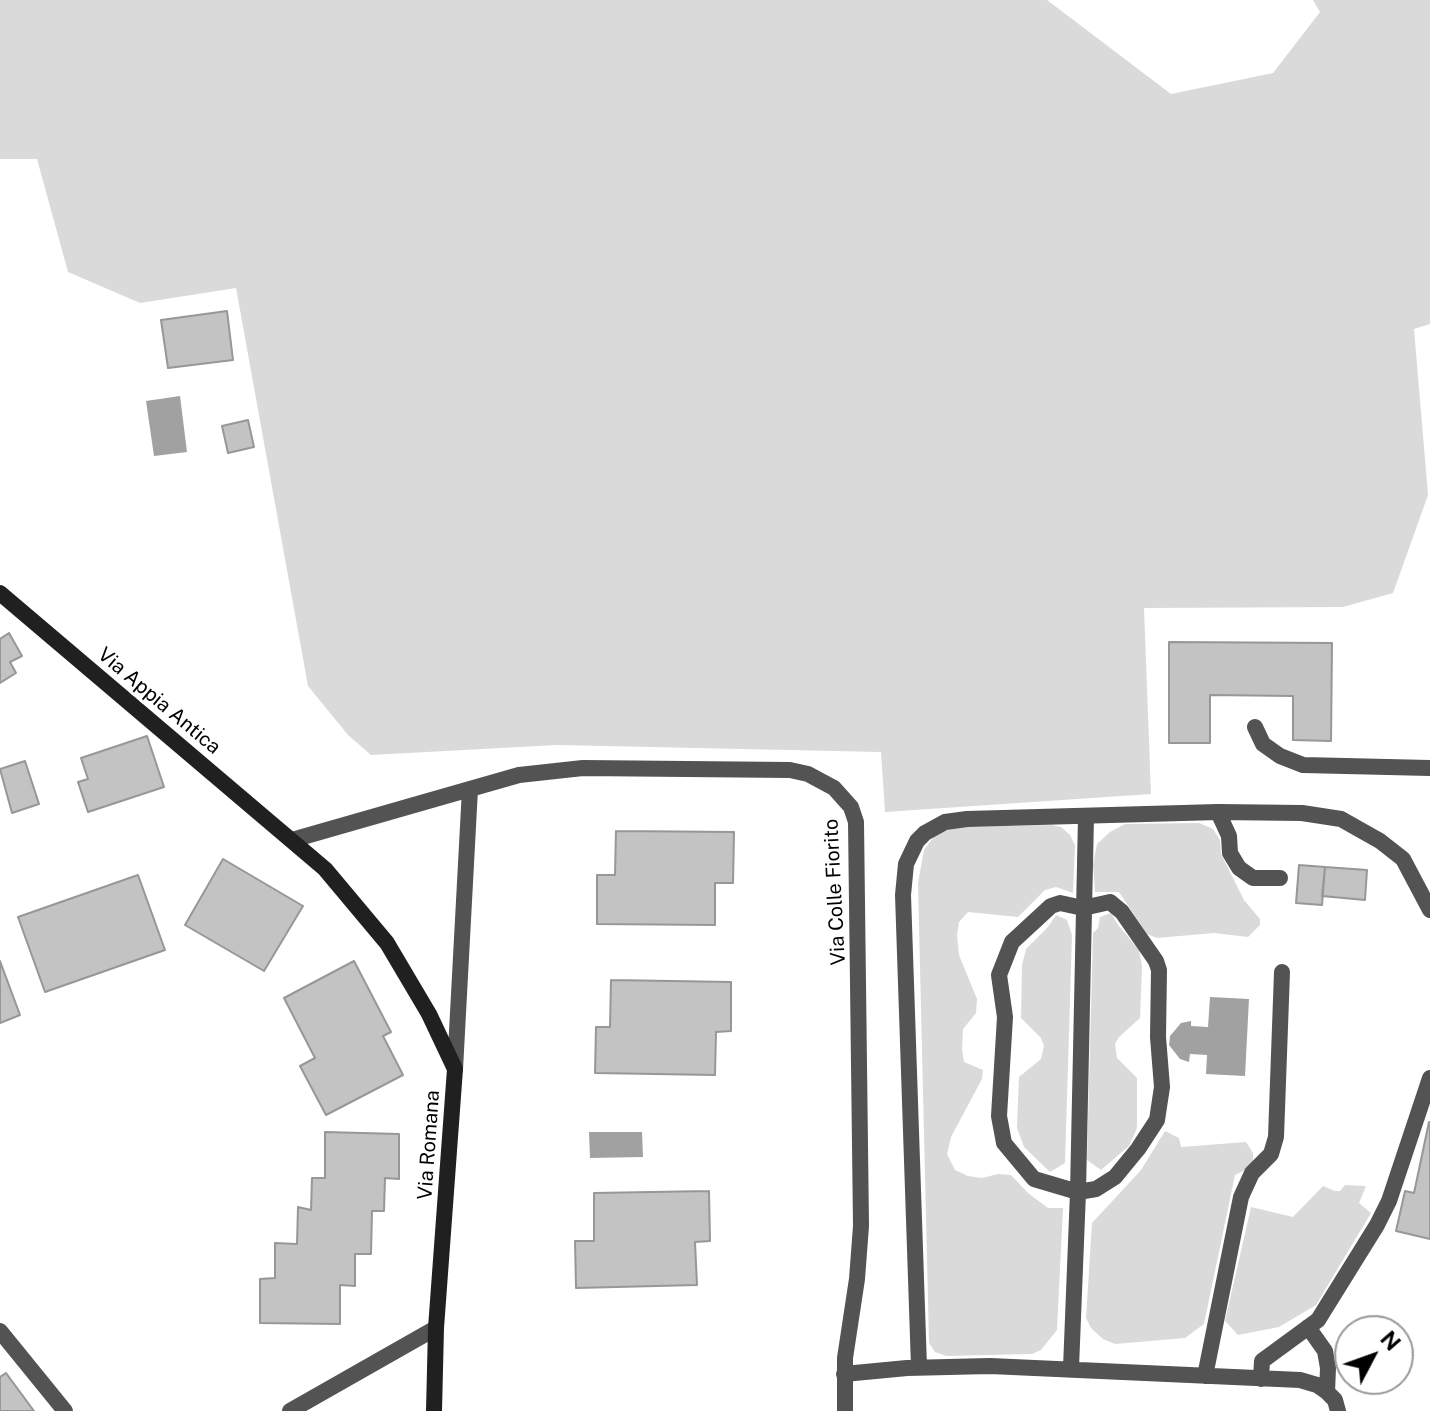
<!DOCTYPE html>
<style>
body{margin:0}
#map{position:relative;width:1430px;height:1411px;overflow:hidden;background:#fff;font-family:"Public Sans",sans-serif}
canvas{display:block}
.north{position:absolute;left:1334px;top:1315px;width:80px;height:80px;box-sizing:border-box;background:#fff;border:2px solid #999;border-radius:50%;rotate:49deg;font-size:22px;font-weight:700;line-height:32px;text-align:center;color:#000}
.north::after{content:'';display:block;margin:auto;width:28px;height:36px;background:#000;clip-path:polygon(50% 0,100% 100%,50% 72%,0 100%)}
</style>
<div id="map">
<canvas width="1430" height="1411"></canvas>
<div class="north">N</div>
</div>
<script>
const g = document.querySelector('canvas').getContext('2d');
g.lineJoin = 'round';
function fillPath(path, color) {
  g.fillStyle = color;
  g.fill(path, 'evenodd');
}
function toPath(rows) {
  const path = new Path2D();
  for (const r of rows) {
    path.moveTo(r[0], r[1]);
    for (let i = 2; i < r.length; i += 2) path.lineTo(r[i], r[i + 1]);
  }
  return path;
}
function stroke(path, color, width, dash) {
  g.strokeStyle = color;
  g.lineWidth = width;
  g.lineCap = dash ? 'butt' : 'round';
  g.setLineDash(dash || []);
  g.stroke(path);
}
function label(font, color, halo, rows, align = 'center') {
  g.font = font + ' "Public Sans",sans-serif';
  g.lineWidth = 6;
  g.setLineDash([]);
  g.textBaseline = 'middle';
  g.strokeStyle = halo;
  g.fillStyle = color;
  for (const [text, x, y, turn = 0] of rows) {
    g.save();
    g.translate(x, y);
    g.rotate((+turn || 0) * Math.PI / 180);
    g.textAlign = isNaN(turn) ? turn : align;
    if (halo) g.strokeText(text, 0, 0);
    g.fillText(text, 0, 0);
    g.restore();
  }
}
fillPath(toPath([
 [0,0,1047,0,1171,94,1273,73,1320,12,1313,0,1430,0,1430,324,1414,329,1428,495,1393,593,1343,607,1144,608,1151,794,885,812,881,752,557,745,371,755,348,735,308,686,236,288,140,303,68,272,37,159,0,159],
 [1199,823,1213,829,1220,840,1221,854,1244,900,1260,919,1260,925,1248,937,1214,933,1157,938,1147,934,1119,892,1095,892,1093,864,1097,844,1110,832,1125,824],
 [1052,825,1061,827,1070,835,1075,845,1073,893,1056,887,1045,890,1018,917,968,912,959,922,957,935,959,955,977,999,976,1013,963,1029,962,1049,964,1062,983,1070,982,1079,951,1137,947,1154,955,1170,968,1176,982,1178,998,1174,1011,1175,1028,1193,1048,1208,1063,1208,1057,1330,1041,1350,1032,1354,946,1356,935,1352,929,1343,918,883,924,850,935,835,954,827],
 [1111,913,1118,925,1139,950,1142,966,1140,1018,1119,1037,1115,1044,1117,1058,1137,1078,1137,1128,1129,1146,1101,1170,1087,1160,1093,933,1098,928,1100,917],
 [1056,915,1067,920,1072,935,1065,1163,1050,1172,1024,1147,1017,1128,1019,1077,1041,1059,1044,1046,1041,1038,1021,1018,1022,965,1026,949,1048,927],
 [1165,1131,1179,1138,1181,1147,1246,1142,1253,1153,1253,1162,1245,1170,1235,1175,1204,1324,1185,1338,1115,1344,1103,1339,1091,1328,1086,1318,1092,1223,1141,1170],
 [1345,1185,1366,1186,1359,1203,1371,1213,1316,1305,1279,1327,1238,1335,1225,1321,1251,1207,1293,1217,1323,1186,1335,1191,1340,1191]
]), '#dadada');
fillPath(toPath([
 [180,396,187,452,154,456,146,401],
 [1210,997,1249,999,1245,1076,1206,1074,1207,1055,1190,1054,1189,1062,1180,1059,1169,1045,1170,1036,1181,1023,1191,1021,1191,1026,1208,1027],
 [589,1132,642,1132,643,1157,590,1158]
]), '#a1a1a1');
const building = toPath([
 [227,311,233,360,168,368,161,320,227,311],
 [248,420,254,447,228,453,222,426,248,420],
 [9,633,22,656,10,662,16,673,0,683,0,639,9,633],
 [1169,642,1332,643,1331,741,1293,740,1293,696,1210,695,1210,743,1169,743,1169,642],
 [147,736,164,787,88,812,78,782,88,779,81,758,147,736],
 [25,761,39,804,12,813,0,769,25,761],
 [616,831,734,832,733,883,715,883,715,925,597,924,597,875,615,875,616,831],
 [223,859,303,906,264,971,185,925,223,859],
 [1299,865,1325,867,1322,905,1296,903,1299,865],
 [1325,867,1367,870,1365,900,1322,896,1325,867],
 [138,875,165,950,45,992,18,917,138,875],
 [0,961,20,1015,0,1023,0,961],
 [354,961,391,1032,383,1036,403,1075,326,1115,300,1066,315,1058,284,998,354,961],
 [611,980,731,982,731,1031,716,1032,715,1075,595,1073,596,1027,610,1027,611,980],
 [1429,1122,1430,1122,1430,1239,1396,1231,1405,1191,1414,1193,1429,1122],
 [325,1132,399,1134,399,1179,385,1178,384,1211,372,1211,371,1254,355,1254,355,1286,340,1285,340,1324,260,1323,260,1279,275,1278,275,1243,297,1244,298,1207,311,1210,312,1178,325,1178,325,1132],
 [709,1191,710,1241,695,1242,697,1285,576,1288,575,1241,594,1241,594,1193,709,1191],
 [6,1373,34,1411,0,1411,0,1377,6,1373]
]);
fillPath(building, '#c3c3c3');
stroke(building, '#979797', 2);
stroke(toPath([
 [1255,727,1263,744,1280,756,1303,765,1430,768],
 [1218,812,1229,836,1230,853,1239,868,1253,878,1280,878],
 [1110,902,1122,912,1156,961,1159,970,1158,1037,1162,1087,1157,1120,1138,1149,1115,1177,1096,1189,1078,1192,1034,1179,1004,1143,999,1116,1005,1017,999,975,1012,942,1051,906,1060,903,1083,908,1110,902],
 [1308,1327,1325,1351,1328,1368,1327,1392],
 [919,1367,903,895,906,864,917,841,925,833,945,822,967,819,1218,812,1302,813,1341,819,1380,841,1403,859,1430,910],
 [1071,1368,1078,1192,1086,817],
 [844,1374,907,1368,990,1366,1300,1380,1317,1385,1327,1392,1335,1400,1338,1411],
 [1205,1376,1241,1197,1252,1173,1271,1154,1276,1137,1282,972],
 [1261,1379,1262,1361,1318,1320,1377,1225,1389,1201,1430,1078]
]), '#535353', 16);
stroke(toPath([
 [292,840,470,789],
 [455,1069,470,789,519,775,583,768,790,770,808,774,834,788,851,807,856,822,861,1226,857,1279,845,1358,845,1411],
 [0,1331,65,1411],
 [290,1411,436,1328]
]), '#535353', 16);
stroke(toPath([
 [0,593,325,869,387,943,429,1014,455,1069,436,1328,434,1411]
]), '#202020', 16);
label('20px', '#000', '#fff', [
 ["Via Appia Antica",159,701,40],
 ["Via Colle Fiorito",835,892,-93],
 ["Via Romana",429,1145,-86]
]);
</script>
